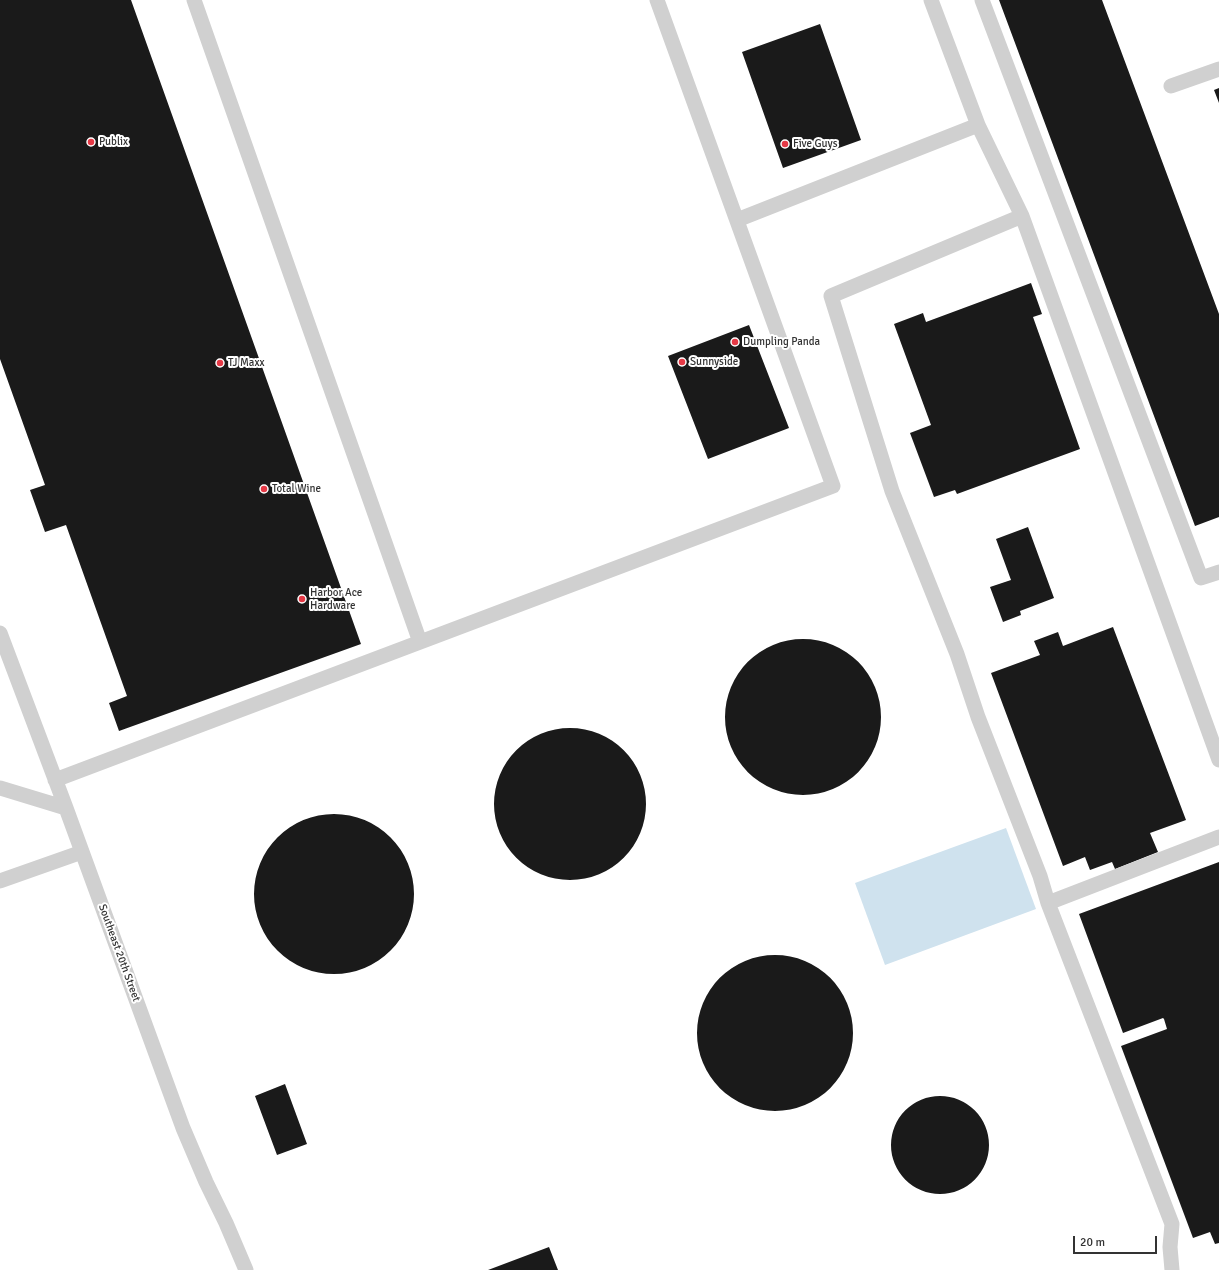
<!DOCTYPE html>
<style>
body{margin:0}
#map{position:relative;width:1219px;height:1270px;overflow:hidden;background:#fff;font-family:Signika,sans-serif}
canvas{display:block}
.scale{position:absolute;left:1073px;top:1236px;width:84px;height:18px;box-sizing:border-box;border:2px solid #333;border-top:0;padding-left:5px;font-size:12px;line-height:14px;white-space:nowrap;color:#333;-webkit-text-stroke:3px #fff;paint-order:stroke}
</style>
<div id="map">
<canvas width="1219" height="1270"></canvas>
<div class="scale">20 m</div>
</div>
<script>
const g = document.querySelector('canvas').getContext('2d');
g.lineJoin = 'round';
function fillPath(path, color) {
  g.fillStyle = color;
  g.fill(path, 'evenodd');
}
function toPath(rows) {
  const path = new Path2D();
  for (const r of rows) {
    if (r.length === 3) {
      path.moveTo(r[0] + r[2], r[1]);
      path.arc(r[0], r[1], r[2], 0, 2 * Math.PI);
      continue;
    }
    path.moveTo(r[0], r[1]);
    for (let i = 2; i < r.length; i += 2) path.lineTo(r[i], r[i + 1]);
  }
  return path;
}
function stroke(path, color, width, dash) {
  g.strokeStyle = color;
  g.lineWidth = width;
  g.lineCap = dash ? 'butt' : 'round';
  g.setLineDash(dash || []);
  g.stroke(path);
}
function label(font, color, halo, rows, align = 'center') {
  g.font = font + ' Signika,sans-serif';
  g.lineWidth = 4;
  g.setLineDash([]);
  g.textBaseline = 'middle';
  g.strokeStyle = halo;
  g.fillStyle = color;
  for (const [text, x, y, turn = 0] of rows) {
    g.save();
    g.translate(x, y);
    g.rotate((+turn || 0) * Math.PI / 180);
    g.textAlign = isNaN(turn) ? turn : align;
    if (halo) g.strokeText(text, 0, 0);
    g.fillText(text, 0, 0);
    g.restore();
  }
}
fillPath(toPath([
 [1006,828,1036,909,885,965,855,883]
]), '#cfe2ee');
fillPath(toPath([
 [0,0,131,0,361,644,119,731,109,703,127,696,66,525,45,532,30,490,45,485,0,359],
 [999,0,1102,0,1219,314,1219,517,1195,526],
 [820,24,861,140,783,168,742,52],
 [1219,88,1219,103,1214,90],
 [1031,283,1042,314,1033,317,1080,449,957,494,955,490,934,497,910,433,931,425,894,324,923,313,926,322],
 [749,325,789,428,708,459,668,356],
 [1028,527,1054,598,1020,611,1021,615,1003,622,990,587,1011,580,996,539],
 [1113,627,1186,820,1150,833,1158,852,1115,869,1112,862,1090,870,1085,857,1063,866,991,673,1040,655,1034,641,1058,632,1063,646],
 [803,717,78],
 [570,804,76],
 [334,894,80],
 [1219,862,1219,1243,1215,1244,1210,1232,1193,1238,1121,1046,1167,1029,1164,1019,1163,1018,1123,1033,1079,914],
 [775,1033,78],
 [285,1084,307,1144,277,1155,255,1096],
 [940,1145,49],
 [549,1247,558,1270,488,1270]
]), '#1a1a1a');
stroke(toPath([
 [194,0,420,642],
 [982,0,1201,578,1219,572],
 [1171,86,1219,69],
 [978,125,1022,216,1219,760],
 [1022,216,831,296,892,491,957,654,978,717,1040,876,1048,903,1172,1224,1170,1247,1172,1270],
 [737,220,978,125,931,0],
 [0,633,66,808,183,1128,206,1182,226,1223,246,1270],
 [55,780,833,486,657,0],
 [0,788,66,808],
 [0,881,82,852],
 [1048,903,1219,837]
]), '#d0d0d0', 15);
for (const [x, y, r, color] of [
 [91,142,4,"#e63946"],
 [785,144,4,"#e63946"],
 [735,342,4,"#e63946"],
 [682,362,4,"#e63946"],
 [220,363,4,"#e63946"],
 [264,489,4,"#e63946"],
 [302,599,4,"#e63946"]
]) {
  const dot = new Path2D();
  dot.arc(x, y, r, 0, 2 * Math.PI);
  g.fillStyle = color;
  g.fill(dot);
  stroke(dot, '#fff', 1.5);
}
label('11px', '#333', '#fff', [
 ["Publix",99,142],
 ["Five Guys",793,144],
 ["Dumpling Panda",743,342],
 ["Sunnyside",690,362],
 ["TJ Maxx",228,363],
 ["Total Wine",272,489],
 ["Harbor Ace",310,593],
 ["Hardware",310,606]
], 'left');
label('11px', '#333', '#fff', [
 ["Southeast 20th Street",119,953,70]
]);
</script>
